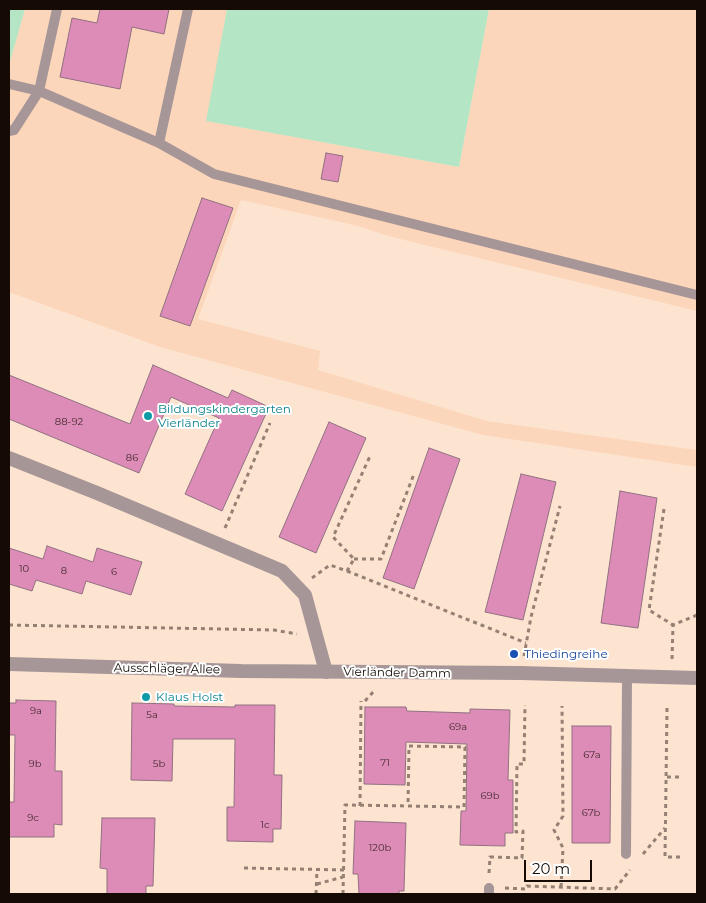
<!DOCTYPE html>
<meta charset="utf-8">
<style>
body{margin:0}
#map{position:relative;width:706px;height:903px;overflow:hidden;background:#fde4d1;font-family:Montserrat,sans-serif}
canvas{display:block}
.frame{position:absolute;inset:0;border:10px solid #150b04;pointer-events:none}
.scale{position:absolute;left:524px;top:860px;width:68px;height:22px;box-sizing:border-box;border:2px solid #150b04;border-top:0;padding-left:6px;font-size:15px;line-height:18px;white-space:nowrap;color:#150b04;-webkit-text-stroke:4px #fff;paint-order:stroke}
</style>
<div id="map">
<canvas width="706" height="903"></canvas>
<div class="frame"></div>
<div class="scale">20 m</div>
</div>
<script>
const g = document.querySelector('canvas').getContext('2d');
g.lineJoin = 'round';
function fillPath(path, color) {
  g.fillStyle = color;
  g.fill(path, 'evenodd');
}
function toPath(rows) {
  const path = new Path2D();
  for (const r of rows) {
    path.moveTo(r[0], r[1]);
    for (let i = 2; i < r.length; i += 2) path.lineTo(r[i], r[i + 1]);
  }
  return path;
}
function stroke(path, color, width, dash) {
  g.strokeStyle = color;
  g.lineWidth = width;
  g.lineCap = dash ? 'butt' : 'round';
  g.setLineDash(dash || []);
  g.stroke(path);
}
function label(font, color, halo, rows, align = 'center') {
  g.font = font + ' Montserrat,sans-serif';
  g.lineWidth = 4;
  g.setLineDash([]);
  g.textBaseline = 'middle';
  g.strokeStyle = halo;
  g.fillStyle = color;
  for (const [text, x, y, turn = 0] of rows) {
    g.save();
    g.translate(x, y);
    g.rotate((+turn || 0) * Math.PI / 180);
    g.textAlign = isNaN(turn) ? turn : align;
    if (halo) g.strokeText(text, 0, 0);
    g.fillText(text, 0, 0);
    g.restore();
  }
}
fillPath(toPath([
 [25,9,227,9,207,121,459,167,489,9,697,9,697,311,392,237,358,226,241,200,198,319,320,351,318,370,487,421,697,450,697,467,483,435,160,347,9,292,9,65]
]), '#fcd6ba');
fillPath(toPath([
 [9,9,25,9,9,65],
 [227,9,489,9,459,167,206,121]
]), '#b4e5c4');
const building = toPath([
 [100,9,169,9,164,34,132,27,120,89,60,77,72,18,97,23,100,9],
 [326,153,343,156,338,182,321,179,326,153],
 [202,198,233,208,190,326,160,316,202,198],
 [153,365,228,398,232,390,269,407,222,511,185,494,219,418,171,397,139,473,9,419,9,375,130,424,153,365],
 [329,422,366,438,316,553,279,537,329,422],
 [429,448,460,459,414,589,383,578,429,448],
 [521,474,556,482,523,620,485,612,521,474],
 [620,491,657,498,638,628,601,623,620,491],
 [47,546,93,562,97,548,142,562,131,595,86,581,82,594,36,580,32,591,9,584,9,548,43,559,47,546],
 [16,700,56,701,55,771,62,771,62,825,54,824,54,837,9,837,9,802,14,802,15,735,9,735,9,703,16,703,16,700],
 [132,703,174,704,174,706,235,707,235,705,275,705,274,775,282,775,281,829,273,829,273,842,227,841,227,807,234,807,235,739,173,739,172,781,131,780,132,703],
 [365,707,406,707,407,711,470,713,470,709,510,710,508,780,513,780,513,833,505,833,505,846,460,845,461,811,466,811,467,744,406,742,405,785,364,784,365,707],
 [572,726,611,726,610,843,572,843,572,726],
 [102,818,155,818,153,886,146,886,146,894,107,894,107,869,100,868,102,818],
 [355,821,406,823,404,891,399,891,399,894,359,894,358,874,353,874,355,821]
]);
fillPath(building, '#dd8cb7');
stroke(building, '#917181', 1);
stroke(toPath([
 [664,509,649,610,673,625],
 [225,528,270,423],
 [354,559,381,559,414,474],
 [347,571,526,643],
 [312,578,330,565,347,571,354,559,333,537,371,454],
 [9,625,274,630,297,634],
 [524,656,531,617,560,506],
 [672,659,673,625,697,615],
 [365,701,375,690],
 [667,708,665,857,682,857],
 [409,746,465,747,464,807,408,806,409,746],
 [667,777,683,777],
 [360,806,361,701],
 [643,854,665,828],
 [244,868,344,870],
 [489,873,490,857,522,858,523,831,516,832,517,764,524,764,525,705],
 [317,884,343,877],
 [561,887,563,848,554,830,563,816,562,706],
 [505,888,526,889,527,886,615,889,630,870],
 [316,894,317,870],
 [343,894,345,805,408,806]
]), '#948174', 3, [4, 4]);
stroke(toPath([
 [9,84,39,91,159,143,214,174,697,295],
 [9,131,14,130,39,91,57,9],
 [159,143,188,9],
 [626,854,627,676],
 [489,894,489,888]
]), '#a79697', 10);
stroke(toPath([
 [9,458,97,493,282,571,305,595,326,672]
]), '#a79697', 14);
stroke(toPath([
 [9,664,241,671,521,673,697,678]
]), '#a79697', 14);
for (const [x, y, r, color] of [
 [148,416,5,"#0f9aa8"],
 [514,654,5,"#1a4fb4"],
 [146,697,5,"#0f9aa8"]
]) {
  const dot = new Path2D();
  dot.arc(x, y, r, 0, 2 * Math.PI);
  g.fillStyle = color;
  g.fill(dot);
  stroke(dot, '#fff', 2);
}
label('10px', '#472b31', null, [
 ["88-92",69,422],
 ["86",132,458],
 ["10",24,569],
 ["8",64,571],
 ["6",114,572],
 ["9a",36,711],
 ["5a",152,715],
 ["69a",458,727],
 ["67a",592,755],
 ["71",385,763],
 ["9b",35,764],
 ["5b",159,764],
 ["69b",490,796],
 ["67b",591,813],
 ["9c",33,818],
 ["1c",265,825],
 ["120b",380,848]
]);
label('12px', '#0d838f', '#fff', [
 ["Bildungskindergarten",158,409],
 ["Vierländer",158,423],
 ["Klaus Holst",156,697]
], 'left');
label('12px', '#164399', '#fff', [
 ["Thiedingreihe",524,654]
], 'left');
label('12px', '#150b04', '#fff', [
 ["Ausschläger Allee",167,669,1],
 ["Vierländer Damm",397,673,1]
]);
</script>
